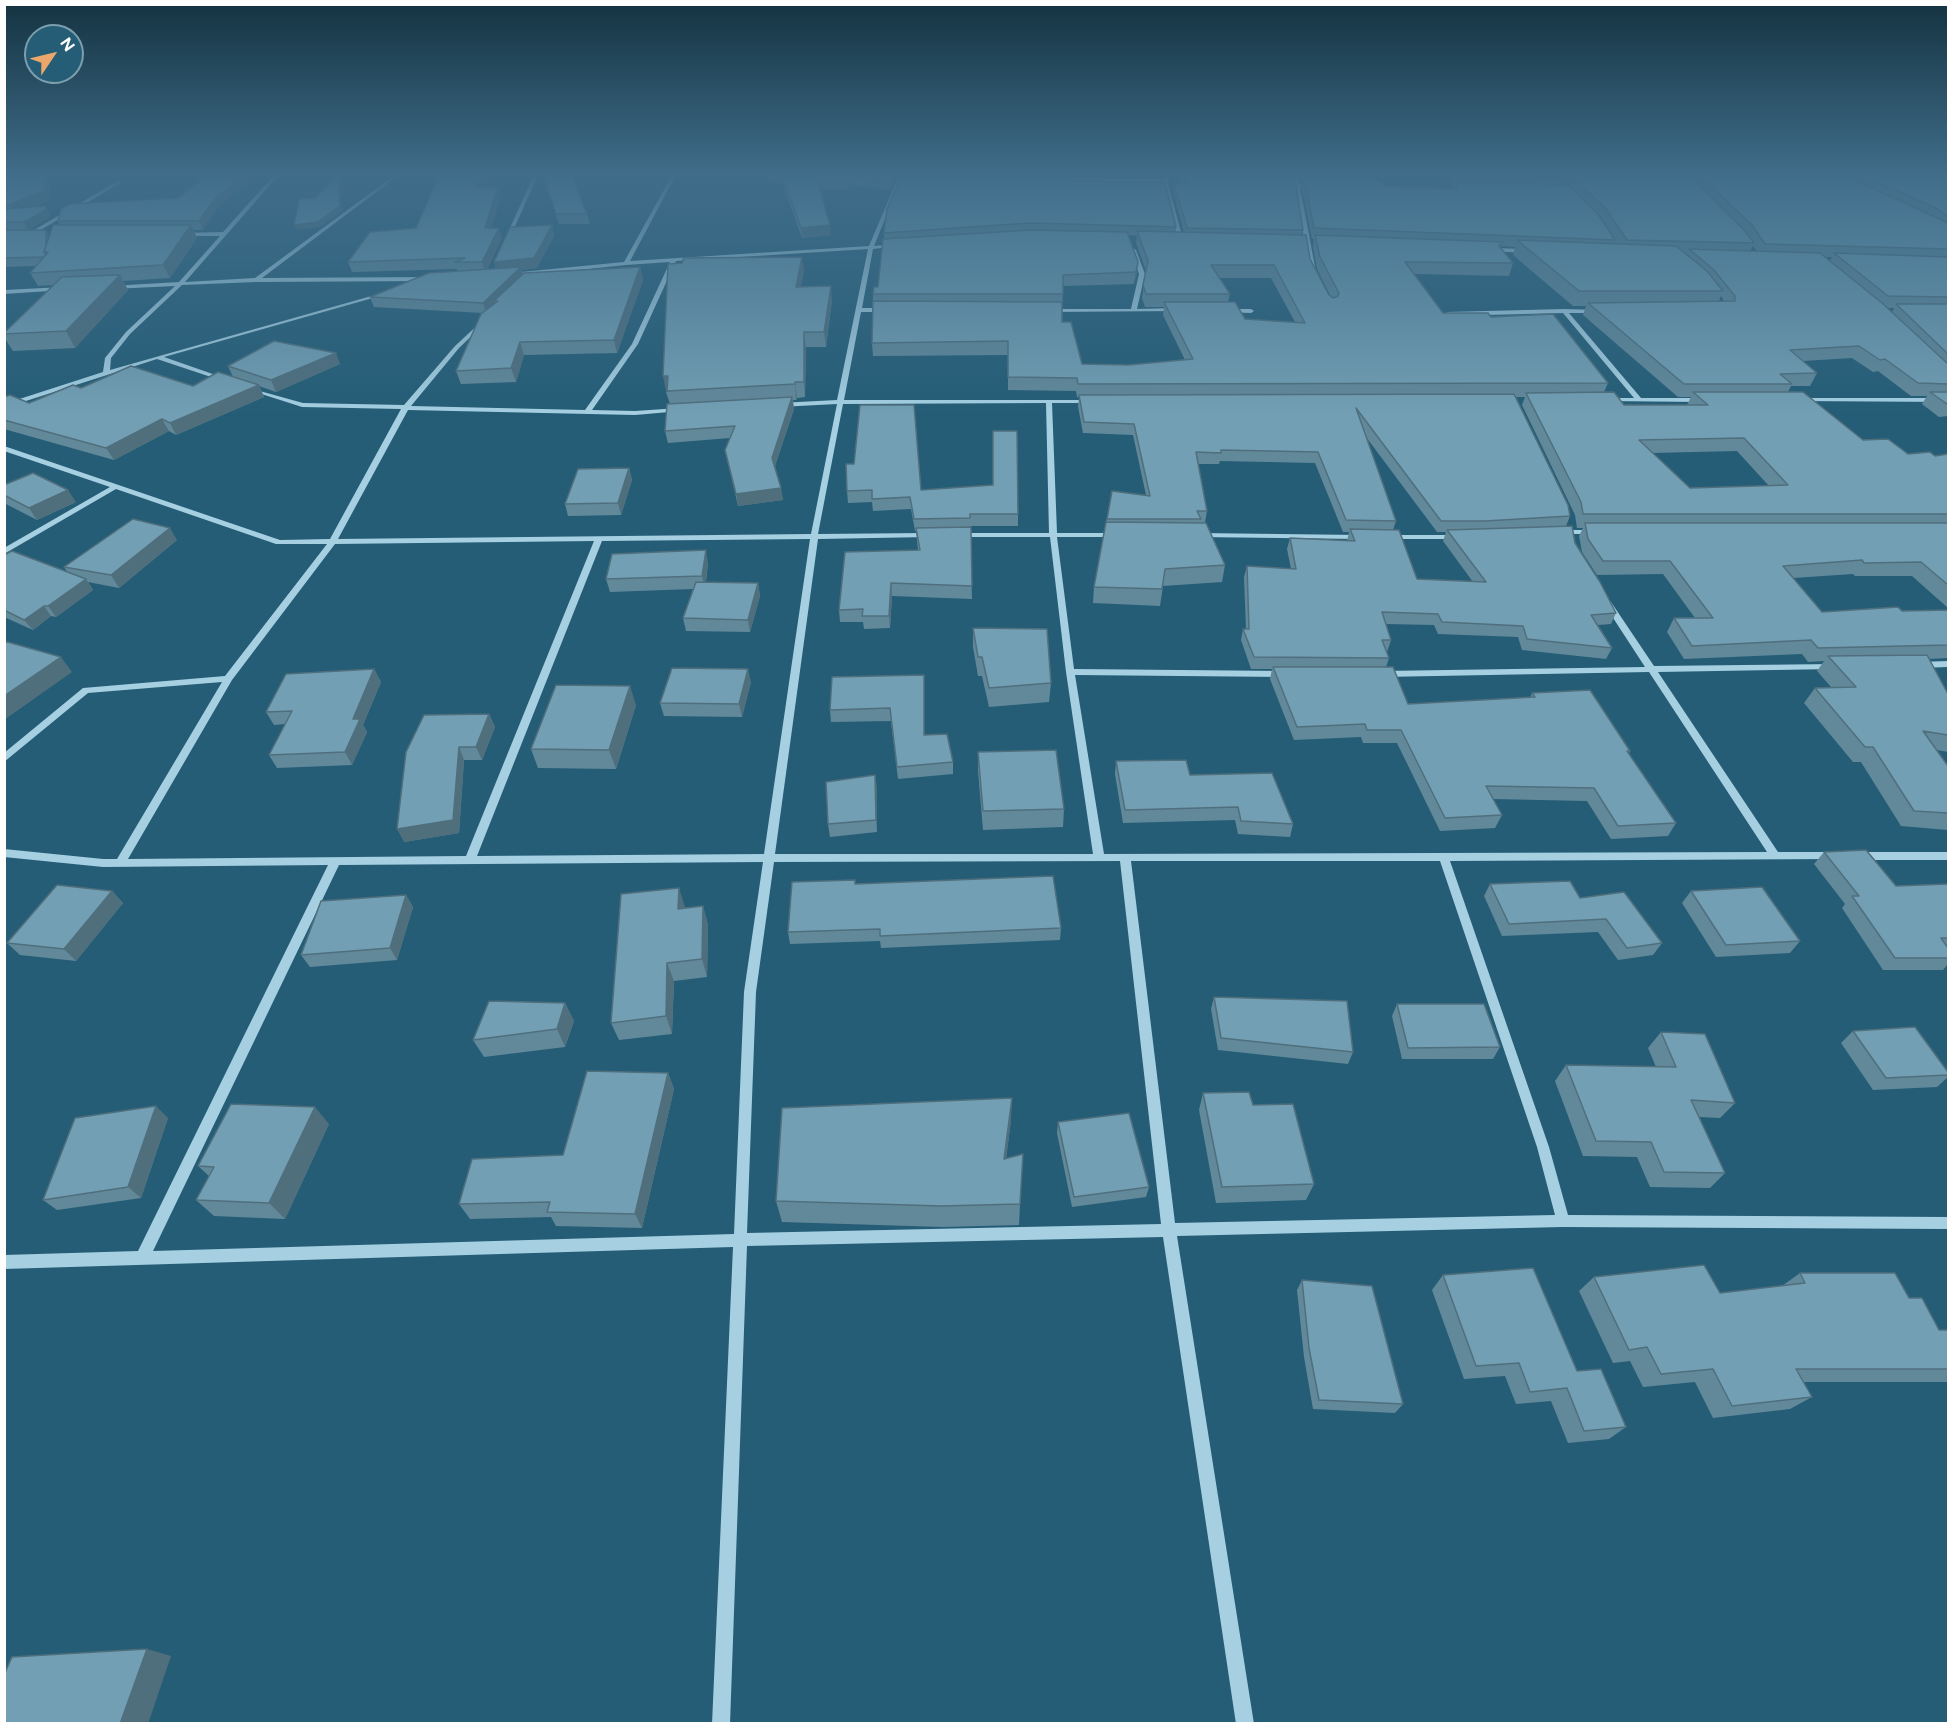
<!DOCTYPE html>
<style>
body{margin:0}
#map{position:relative;width:1953px;height:1728px;overflow:hidden;background:#255d76;font-family:Figtree,sans-serif}
canvas{display:block}
.frame{position:absolute;inset:0;border:6px solid #fff;pointer-events:none}
.north{position:absolute;left:24px;top:24px;width:60px;height:60px;box-sizing:border-box;background:#255d76;border:2px solid #7c9ead;border-radius:50%;rotate:55deg;font-size:16px;font-weight:700;line-height:24px;text-align:center;color:#fff}
.north::after{content:'';display:block;margin:auto;width:21px;height:27px;background:#eba66b;clip-path:polygon(50% 0,100% 100%,50% 72%,0 100%)}
</style>
<div id="map">
<canvas width="1953" height="1728"></canvas>
<div class="frame"></div>
<div class="north">N</div>
</div>
<script>
const g = document.querySelector('canvas').getContext('2d');
g.lineJoin = 'round';
function toPath(rows) {
  const path = new Path2D();
  for (const r of rows) {
    path.moveTo(r[0], r[1]);
    for (let i = 2; i < r.length; i += 2) path.lineTo(r[i], r[i + 1]);
  }
  return path;
}
function fillPath(path, color) {
  g.fillStyle = color;
  g.fill(path, 'evenodd');
}
function stroke(path, color, width, dash) {
  g.strokeStyle = color;
  g.lineWidth = width;
  g.lineCap = dash ? 'butt' : 'round';
  g.setLineDash(dash || []);
  g.stroke(path);
}
fillPath(toPath([
 [274,175,299,175,278,176,185,282,255,278,395,175,399,175,262,278,429,277,432,279,429,281,256,282,182,285,130,334,111,358,110,370,382,293,387,294,164,357,227,379,227,381,223,381,157,359,4,408,4,404,103,372,105,358,126,332,175,286,112,289,110,288,110,286,179,282,220,236,183,236,181,233,223,232,274,175],
 [534,175,538,175,509,240,504,241,534,175],
 [672,175,676,175,630,261,869,246,899,175,903,175,874,246,896,244,899,246,873,249,862,308,888,308,891,310,888,312,861,312,844,400,1095,400,1095,402,1093,403,1052,403,1057,533,1117,533,1121,535,1117,537,1057,537,1074,669,1285,671,1289,674,1285,677,1075,675,1104,854,1767,852,1649,672,1382,677,1378,674,1382,671,1645,667,1604,604,1608,601,1611,602,1654,666,1837,664,1837,668,1834,669,1658,672,1778,852,1834,852,1839,856,1838,859,1450,861,1549,1147,1568,1215,1948,1217,1948,1229,1563,1227,1177,1236,1254,1724,1236,1724,1163,1237,747,1246,730,1724,712,1724,733,1247,4,1269,4,1255,138,1251,328,865,103,867,4,857,4,849,103,859,117,859,222,682,88,693,4,762,4,753,83,688,225,676,327,544,276,544,116,489,4,554,4,548,110,487,4,451,4,446,280,540,330,539,401,409,302,407,249,390,249,388,303,403,404,405,455,346,482,321,484,322,484,324,459,348,411,406,585,410,632,344,670,262,626,265,511,277,508,275,511,273,624,262,672,175],
 [868,249,837,400,779,403,776,405,779,407,837,404,811,534,338,539,408,410,635,415,681,411,681,409,679,408,635,411,592,410,638,344,676,261,868,249],
 [1046,403,1049,533,959,533,955,535,959,537,1050,537,1066,672,1093,854,775,854,818,539,928,537,932,535,928,533,818,534,843,404,1046,403],
 [810,539,764,854,477,856,602,541,810,539],
 [594,541,466,856,128,859,232,680,335,544,594,541],
 [1120,861,1161,1224,747,1233,756,992,774,862,1120,861],
 [1131,861,1440,861,1537,1147,1555,1215,1175,1223,1131,861],
 [763,862,744,992,734,1234,153,1251,339,865,763,862],
 [1164,175,1168,175,1168,180,1170,181,1168,184,1184,243,1179,242,1164,182,1059,180,1057,179,1059,178,1164,179,1164,175],
 [1293,175,1297,175,1299,184,1319,186,1317,187,1300,187,1316,272,1313,274,1310,272,1293,175],
 [118,181,122,182,32,235,27,234,118,181],
 [1133,248,1136,250,1145,274,1137,309,1176,308,1178,309,1178,311,1048,312,1047,311,1050,309,1131,309,1139,274,1130,250,1133,248],
 [1490,248,1528,249,1531,251,1528,253,1488,251,1490,248],
 [63,287,65,288,65,290,4,294,4,290,63,287],
 [1227,309,1251,309,1254,311,1251,313,1225,312,1224,311,1227,309],
 [1564,309,1600,310,1601,311,1598,313,1569,313,1641,398,1702,398,1705,400,1702,402,1605,401,1605,399,1607,398,1634,398,1563,313,1448,316,1445,314,1448,312,1564,309],
 [1799,398,1948,398,1948,402,1797,401,1797,399,1799,398],
 [1556,530,1594,530,1598,532,1594,534,1559,534,1555,532,1556,530],
 [1196,533,1360,535,1364,537,1360,539,1199,537,1195,535,1196,533],
 [1385,535,1459,535,1463,537,1459,539,1388,539,1384,537,1385,535],
 [1948,661,1948,667,1919,668,1915,665,1919,662,1948,661],
 [1859,852,1948,852,1948,860,1859,860,1854,856,1859,852]
]), '#a6d0e2');
fillPath(toPath([
 [4,175,50,200,33,207,46,206,50,214,50,217,28,230,4,230],
 [542,175,572,175,587,214,590,224,559,224],
 [765,175,894,175,895,179,890,190,849,185,848,189,820,189,831,235,802,238,782,182,766,181],
 [902,175,1068,175,1067,175,1066,177,1072,181,1176,227,1176,232,1184,232,1173,192,1174,184,1182,184,1181,175,1294,175,1303,230,1302,235,1310,259,1329,295,1331,297,1317,269,1313,247,1314,239,1312,239,1302,189,1303,182,1301,182,1299,175,1376,175,1375,181,1384,186,1454,189,1455,185,1452,185,1450,175,1948,175,1948,416,1939,417,1922,404,1927,396,1911,396,1878,371,1873,372,1852,358,1803,361,1817,373,1810,386,1791,386,1788,392,1863,440,1908,454,1935,456,1948,454,1948,608,1912,576,1855,576,1853,574,1793,578,1822,612,1948,610,1948,658,1929,659,1948,694,1948,752,1937,750,1948,766,1948,830,1901,826,1861,762,1853,762,1804,703,1815,688,1831,687,1817,671,1824,661,1808,662,1802,654,1684,659,1667,632,1674,618,1695,618,1663,574,1597,575,1582,552,1579,536,1583,528,1577,528,1575,515,1522,405,1525,397,1516,397,1570,516,1566,526,1616,613,1611,624,1598,625,1612,648,1606,659,1522,650,1518,637,1438,634,1434,625,1385,624,1391,640,1387,652,1386,652,1389,658,1386,667,1408,704,1530,698,1532,693,1630,751,1629,754,1676,823,1668,836,1611,839,1587,801,1493,799,1502,815,1495,828,1440,831,1397,743,1363,743,1361,737,1294,740,1270,679,1272,669,1251,669,1241,640,1243,629,1246,629,1244,577,1247,566,1291,569,1287,549,1290,538,1347,541,1349,532,1343,532,1315,463,1220,461,1219,464,1198,464,1207,511,1205,522,1225,565,1222,582,1163,586,1160,606,1093,603,1094,587,1112,491,1146,495,1133,435,1083,433,1078,406,1079,397,1077,397,1076,391,1008,390,1008,355,873,356,872,343,873,294,878,287,884,239,884,233],
 [1564,180,1571,186,1571,188,1563,185],
 [1129,235,1137,236,1136,243,1146,271,1142,298,1145,307,1164,307,1163,315,1185,360,1128,365,1082,364,1062,322,1063,286,1134,284,1138,262],
 [1502,246,1515,247,1513,255,1573,306,1586,306,1583,315,1678,397,1691,397,1687,405,1624,405,1604,392,1608,383,1491,317,1443,313,1414,274,1509,276,1513,263,1501,248],
 [1753,246,1757,251,1750,251],
 [1825,257,1832,257,1830,261],
 [1219,278,1271,278,1295,322,1245,319,1228,302,1230,294],
 [1721,296,1724,301,1719,301],
 [1888,308,1894,308,1892,312],
 [1366,437,1437,532,1446,532,1443,541,1473,582,1417,579,1393,530,1396,521],
 [1737,451,1769,486,1690,488,1652,453],
 [498,187,501,197,491,228,502,238,487,269,496,269,494,262,552,225,554,236,537,268,522,270,523,274,640,267,643,280,617,353,524,355,516,382,461,384,456,371,483,313,374,307,370,297,457,271,457,269,352,272,348,262,416,228,483,188],
 [217,209,203,230,193,230,197,238,170,278,123,281,128,290,75,348,13,351,4,337,4,333,53,285,38,286,30,273,36,266,4,267,4,230,46,230,49,236,60,225,58,221],
 [804,271,800,287,832,300,826,347,806,347,805,397,797,398,796,400,793,400,794,409,775,466,783,500,738,506,725,450,730,438,668,443,665,431,670,404,666,392],
 [340,364,276,392,259,386,264,397,176,435,169,431,114,460,4,429,4,397,29,403,81,388,193,386,233,377,228,366],
 [854,464,921,490,1018,514,1018,526,970,526,972,599,892,596,890,628,864,629,863,622,840,622,839,610,918,550,916,531,915,531,911,509,873,511,872,502,848,503,847,491],
 [629,468,632,480,621,515,568,516,565,504],
 [4,485,76,502,37,520,4,503],
 [177,540,119,588,88,582,93,590,56,617,51,616,33,630,4,617,4,555,68,573,64,567],
 [708,563,706,582,758,583,760,596,750,632,686,631,683,618,693,589,610,592,606,579],
 [973,628,1051,683,1049,702,989,707,982,676,978,676,973,647],
 [374,669,381,682,363,725,367,732,352,765,277,768,269,755,285,724,274,725,266,712],
 [924,675,924,735,953,762,953,774,898,779,891,721,831,722,830,710],
 [751,682,742,717,664,716,660,703],
 [636,705,616,769,538,768,531,749],
 [489,714,495,727,482,760,464,760,459,833,404,842,406,752],
 [978,752,1064,809,1063,827,983,830,978,771],
 [1116,761,1190,775,1293,824,1290,837,1238,834,1235,820,1123,823,1115,774],
 [877,787,877,832,830,837,828,824],
 [1824,852,1896,886,1948,884,1948,964,1943,970,1883,970,1842,908,1845,904,1814,864],
 [856,884,1061,928,1060,940,881,948,880,941,790,944,788,932],
 [1490,884,1580,898,1662,943,1653,955,1618,960,1598,932,1502,936,1484,896],
 [112,891,123,903,76,961,20,955,7,943],
 [1691,891,1800,941,1790,953,1716,957,1682,903],
 [406,895,413,907,397,960,310,967,301,955],
 [703,906,708,925,707,977,674,981,672,1034,619,1040,611,1023,685,907,685,908],
 [1214,997,1353,1052,1348,1064,1218,1050,1211,1009],
 [565,1003,574,1021,565,1047,484,1057,473,1040],
 [1397,1004,1500,1047,1493,1059,1402,1059,1392,1016],
 [1853,1031,1948,1072,1948,1077,1937,1087,1873,1090,1841,1043],
 [1661,1032,1735,1103,1720,1118,1699,1117,1725,1173,1710,1188,1650,1187,1637,1157,1583,1156,1555,1081,1566,1065,1656,1067,1648,1048],
 [668,1073,674,1089,642,1228,556,1226,551,1217,470,1219,459,1204,563,1155],
 [1203,1093,1253,1105,1314,1184,1306,1200,1216,1203,1199,1110],
 [168,1118,141,1198,57,1210,43,1200],
 [1011,1120,1006,1159,1020,1204,1019,1225,942,1227,782,1222,776,1201],
 [1058,1122,1149,1187,1146,1197,1072,1207,1057,1133],
 [329,1124,285,1219,214,1216,196,1200,209,1176,198,1166],
 [1800,1273,1948,1369,1948,1382,1803,1382,1812,1397,1790,1409,1713,1418,1695,1382,1643,1387,1630,1361,1613,1363,1579,1291,1594,1277,1720,1293,1782,1286],
 [1443,1275,1577,1371,1626,1427,1609,1439,1568,1443,1551,1401,1516,1404,1505,1376,1464,1379,1432,1290],
 [1302,1280,1403,1404,1395,1413,1313,1409,1304,1357,1297,1290]
]), '#62899a');
fillPath(toPath([
 [45,175,50,175,50,200,16,215,10,205],
 [243,175,256,175,217,209,203,230,199,221,214,200],
 [338,175,340,180,342,211,320,227,296,230,294,225],
 [482,175,488,175,479,199,476,188],
 [892,175,894,175,895,179,890,190,890,180],
 [498,187,501,197,488,239,485,228],
 [46,206,50,214,50,217,28,230,24,222],
 [191,225,197,238,170,278,163,265],
 [552,225,554,236,537,268,522,270,524,277,494,301,495,304,486,313,483,303,497,272,494,262],
 [830,225,831,235,802,238,801,228],
 [499,228,502,238,486,273,482,262],
 [46,230,51,238,48,252,46,252],
 [802,257,804,271,798,301,796,287],
 [1138,262,1137,274,1134,284,1136,272],
 [640,267,643,280,617,353,614,340],
 [120,275,128,290,75,348,66,331],
 [831,286,832,300,826,347,824,332],
 [804,332,806,347,805,397,804,382],
 [520,342,524,355,516,382,511,368],
 [336,353,340,364,276,392,271,380],
 [663,376,668,376,671,391,666,392],
 [795,382,797,398,796,400,795,384],
 [259,385,264,397,176,435,170,423],
 [792,397,794,409,774,469,772,458],
 [162,419,169,431,114,460,106,448],
 [629,468,632,480,621,515,618,503],
 [781,488,783,500,738,506,736,494],
 [68,490,76,502,37,520,29,508],
 [170,528,177,540,119,588,111,575],
 [706,550,708,563,705,588,702,576],
 [86,579,93,590,56,617,48,606],
 [758,583,760,596,750,632,748,620],
 [891,583,892,596,890,628,889,616],
 [44,606,51,616,33,630,24,620],
 [61,657,72,672,4,720,4,696],
 [374,669,381,682,363,725,367,732,352,765,345,752,353,719],
 [748,669,751,682,742,717,739,704],
 [630,686,636,705,616,769,609,750],
 [489,714,495,727,482,760,476,747],
 [459,747,464,760,459,833,404,842,397,829],
 [875,775,877,787,877,832,876,820],
 [679,888,685,907,684,928,678,909],
 [112,891,123,903,76,961,64,949],
 [406,895,413,907,397,960,390,948],
 [703,906,708,925,707,977,702,959],
 [667,963,674,981,672,1034,666,1016],
 [565,1003,574,1021,565,1047,557,1029],
 [668,1073,674,1089,642,1228,635,1214],
 [1012,1098,1011,1120,1003,1181,1004,1159],
 [156,1106,168,1118,141,1198,128,1187],
 [315,1107,329,1124,285,1219,269,1203],
 [147,1649,171,1656,148,1724,120,1724]
]), '#506f7d');
const building = toPath([
 [4,175,45,175,45,190,10,205,4,205,4,175],
 [207,175,243,175,214,200,199,221,58,221,61,209,70,204,178,198,207,175],
 [338,175,340,206,318,222,294,225,299,199,315,198,338,175],
 [439,175,482,175,476,188,498,187,485,228,499,228,482,262,455,262,465,258,348,262,370,232,416,228,439,175],
 [543,175,572,175,587,214,556,214,543,175],
 [782,175,892,175,890,180,848,175,848,179,817,179,830,225,801,228,782,175],
 [902,175,1066,175,1066,177,1072,178,1072,181,1165,183,1176,227,1031,223,884,233,887,209,902,175],
 [1183,175,1294,175,1303,230,1187,228,1174,184,1186,184,1183,175],
 [1455,175,1563,175,1565,177,1455,175],
 [1573,175,1689,175,1744,230,1754,243,1627,240,1606,209,1575,180,1574,176,1573,175],
 [1699,175,1844,175,1948,223,1948,249,1765,244,1752,225,1699,175],
 [1861,175,1948,175,1948,216,1934,207,1861,175],
 [1304,179,1381,181,1384,186,1457,189,1456,183,1568,185,1598,214,1615,240,1314,228,1304,179],
 [46,206,46,210,24,222,4,222,4,209,46,206],
 [53,225,191,225,163,265,30,273,48,252,44,252,53,225],
 [552,225,534,258,494,262,510,227,552,225],
 [4,230,46,230,46,245,44,252,46,255,43,257,4,258,4,230],
 [1031,230,1127,232,1138,262,1136,272,1063,275,1063,294,873,294,874,287,878,287,883,239,1031,230],
 [1137,231,1306,235,1310,259,1329,295,1333,298,1338,296,1339,293,1320,257,1315,235,1503,242,1499,246,1513,263,1405,262,1443,313,1488,313,1491,317,1553,314,1608,383,1078,384,1077,378,1008,377,1008,341,872,343,873,301,1062,302,1062,322,1071,322,1082,364,1128,365,1193,359,1164,302,1235,302,1245,319,1305,323,1274,265,1211,265,1230,294,1146,294,1143,285,1148,261,1137,231],
 [1517,240,1676,246,1707,271,1723,291,1579,291,1517,240],
 [1689,249,1820,253,1882,303,1948,364,1948,384,1918,383,1885,359,1880,360,1859,346,1790,350,1817,373,1780,374,1792,384,1684,384,1588,303,1735,301,1735,296,1713,269,1689,249],
 [1834,253,1948,257,1948,297,1888,296,1834,253],
 [802,257,796,287,831,286,824,332,804,332,804,382,795,382,795,384,667,391,668,376,663,376,668,264,682,263,684,258,802,257],
 [521,267,483,303,370,297,429,273,521,267],
 [640,267,614,340,520,342,511,368,456,371,481,314,498,301,494,301,524,273,640,267],
 [120,275,66,331,4,334,4,333,62,277,120,275],
 [1896,304,1948,304,1948,354,1896,304],
 [274,341,336,353,271,380,228,366,274,341],
 [131,366,193,386,218,372,259,385,170,423,162,419,106,448,4,420,4,397,10,395,29,403,73,385,81,388,131,366],
 [1614,392,1624,405,1708,405,1693,392,1803,392,1863,440,1888,439,1908,454,1930,452,1935,456,1948,454,1948,514,1583,514,1581,502,1526,393,1614,392],
 [1744,438,1788,485,1690,488,1639,440,1744,438],
 [1930,392,1948,392,1948,404,1947,404,1930,392],
 [1514,394,1568,505,1570,516,1485,521,1441,521,1356,408,1396,521,1346,520,1318,452,1221,450,1221,453,1196,452,1207,511,1197,511,1201,519,1107,519,1112,491,1150,496,1134,424,1084,422,1079,395,1514,394],
 [792,397,772,458,781,488,736,494,725,450,735,426,665,431,667,404,792,397],
 [860,405,914,405,921,490,993,485,993,431,1017,431,1018,514,970,514,970,518,914,519,910,497,872,499,872,490,847,491,846,464,854,464,860,405],
 [629,468,618,503,565,504,578,469,629,468],
 [33,473,68,490,29,508,4,495,4,485,33,473],
 [133,519,170,528,111,575,64,567,133,519],
 [1106,522,1206,523,1225,565,1165,569,1162,589,1094,587,1106,522],
 [1585,523,1948,523,1948,585,1921,562,1864,563,1862,560,1783,566,1822,612,1898,607,1902,611,1948,610,1948,645,1818,648,1811,640,1692,646,1674,618,1713,618,1670,561,1603,561,1588,539,1585,523],
 [1572,526,1575,543,1600,582,1616,613,1591,615,1612,648,1527,639,1523,626,1442,622,1438,614,1382,612,1391,640,1382,640,1389,658,1254,657,1243,629,1249,629,1247,566,1296,569,1290,538,1355,541,1350,529,1399,530,1417,579,1486,582,1447,530,1572,526],
 [971,527,972,586,891,583,889,616,862,616,863,609,839,610,845,552,920,550,916,528,971,527],
 [706,550,702,576,606,579,612,554,706,550],
 [12,551,86,579,48,606,44,606,24,620,4,610,4,555,12,551],
 [696,582,758,583,748,620,683,618,696,582],
 [973,628,1047,629,1051,683,989,688,982,657,978,657,973,628],
 [4,641,61,657,4,696,4,641],
 [1927,655,1948,694,1948,735,1923,731,1948,766,1948,813,1914,811,1873,747,1865,747,1815,688,1856,687,1828,656,1927,655],
 [1273,667,1393,667,1408,704,1535,697,1532,693,1590,690,1630,751,1627,751,1676,823,1618,826,1594,788,1486,786,1502,815,1445,818,1401,730,1367,730,1365,724,1297,727,1273,667],
 [672,668,748,669,739,704,660,703,672,668],
 [374,669,353,719,360,719,345,752,269,755,292,711,266,712,286,674,374,669],
 [924,675,924,735,947,734,953,762,897,767,890,708,830,710,832,677,924,675],
 [556,685,630,686,609,750,531,749,556,685],
 [489,714,476,747,459,747,453,820,397,829,406,752,424,715,489,714],
 [1056,750,1064,809,983,811,978,752,1056,750],
 [1186,760,1190,775,1272,773,1293,824,1241,821,1238,807,1125,810,1116,761,1186,760],
 [875,775,876,820,828,824,826,782,875,775],
 [1866,850,1896,886,1948,884,1948,938,1941,938,1948,948,1948,958,1895,958,1852,896,1859,896,1824,852,1866,850],
 [1053,876,1061,928,880,936,880,929,788,932,792,882,855,880,855,884,1053,876],
 [1570,881,1580,898,1624,892,1662,943,1627,948,1606,919,1509,924,1490,884,1570,881],
 [57,885,112,891,64,949,7,943,57,885],
 [1762,887,1800,941,1726,945,1691,891,1762,887],
 [679,888,678,909,703,906,702,959,667,963,666,1016,611,1023,621,894,679,888],
 [406,895,390,948,301,955,321,901,406,895],
 [1214,997,1347,1001,1353,1052,1221,1038,1214,997],
 [489,1001,565,1003,557,1029,473,1040,489,1001],
 [1397,1004,1484,1004,1500,1047,1408,1048,1397,1004],
 [1915,1027,1948,1072,1948,1075,1886,1078,1853,1031,1915,1027],
 [1661,1032,1705,1034,1735,1103,1691,1100,1725,1173,1664,1172,1651,1142,1596,1141,1566,1065,1676,1067,1661,1032],
 [587,1071,668,1073,635,1214,547,1212,550,1202,459,1204,472,1159,563,1155,587,1071],
 [1249,1092,1253,1105,1293,1104,1314,1184,1222,1187,1203,1093,1249,1092],
 [1012,1098,1004,1159,1023,1154,1020,1204,941,1206,776,1201,782,1108,1012,1098],
 [231,1104,315,1107,269,1203,196,1200,214,1167,198,1166,231,1104],
 [156,1106,128,1187,43,1200,75,1118,156,1106],
 [1129,1113,1149,1187,1074,1197,1058,1122,1129,1113],
 [1704,1265,1720,1293,1805,1283,1800,1273,1895,1273,1909,1298,1922,1298,1939,1330,1948,1330,1948,1369,1796,1369,1812,1397,1732,1406,1713,1369,1661,1374,1647,1347,1629,1350,1594,1277,1704,1265],
 [1533,1268,1577,1371,1601,1369,1626,1427,1584,1431,1567,1388,1530,1392,1519,1363,1476,1366,1443,1275,1533,1268],
 [1302,1280,1372,1286,1403,1404,1319,1400,1309,1348,1302,1280],
 [147,1649,120,1724,4,1724,4,1675,12,1657,147,1649]
]);
fillPath(building, '#729fb3');
stroke(building, '#506f7d', 1.5);
const sky = g.createLinearGradient(0, 0, 0, 416);
sky.addColorStop(0, '#143341');
sky.addColorStop(0.42, '#406d8a');
sky.addColorStop(1, '#406d8a00');
g.fillStyle = sky;
g.fillRect(0, 0, 1953, 416);
</script>
